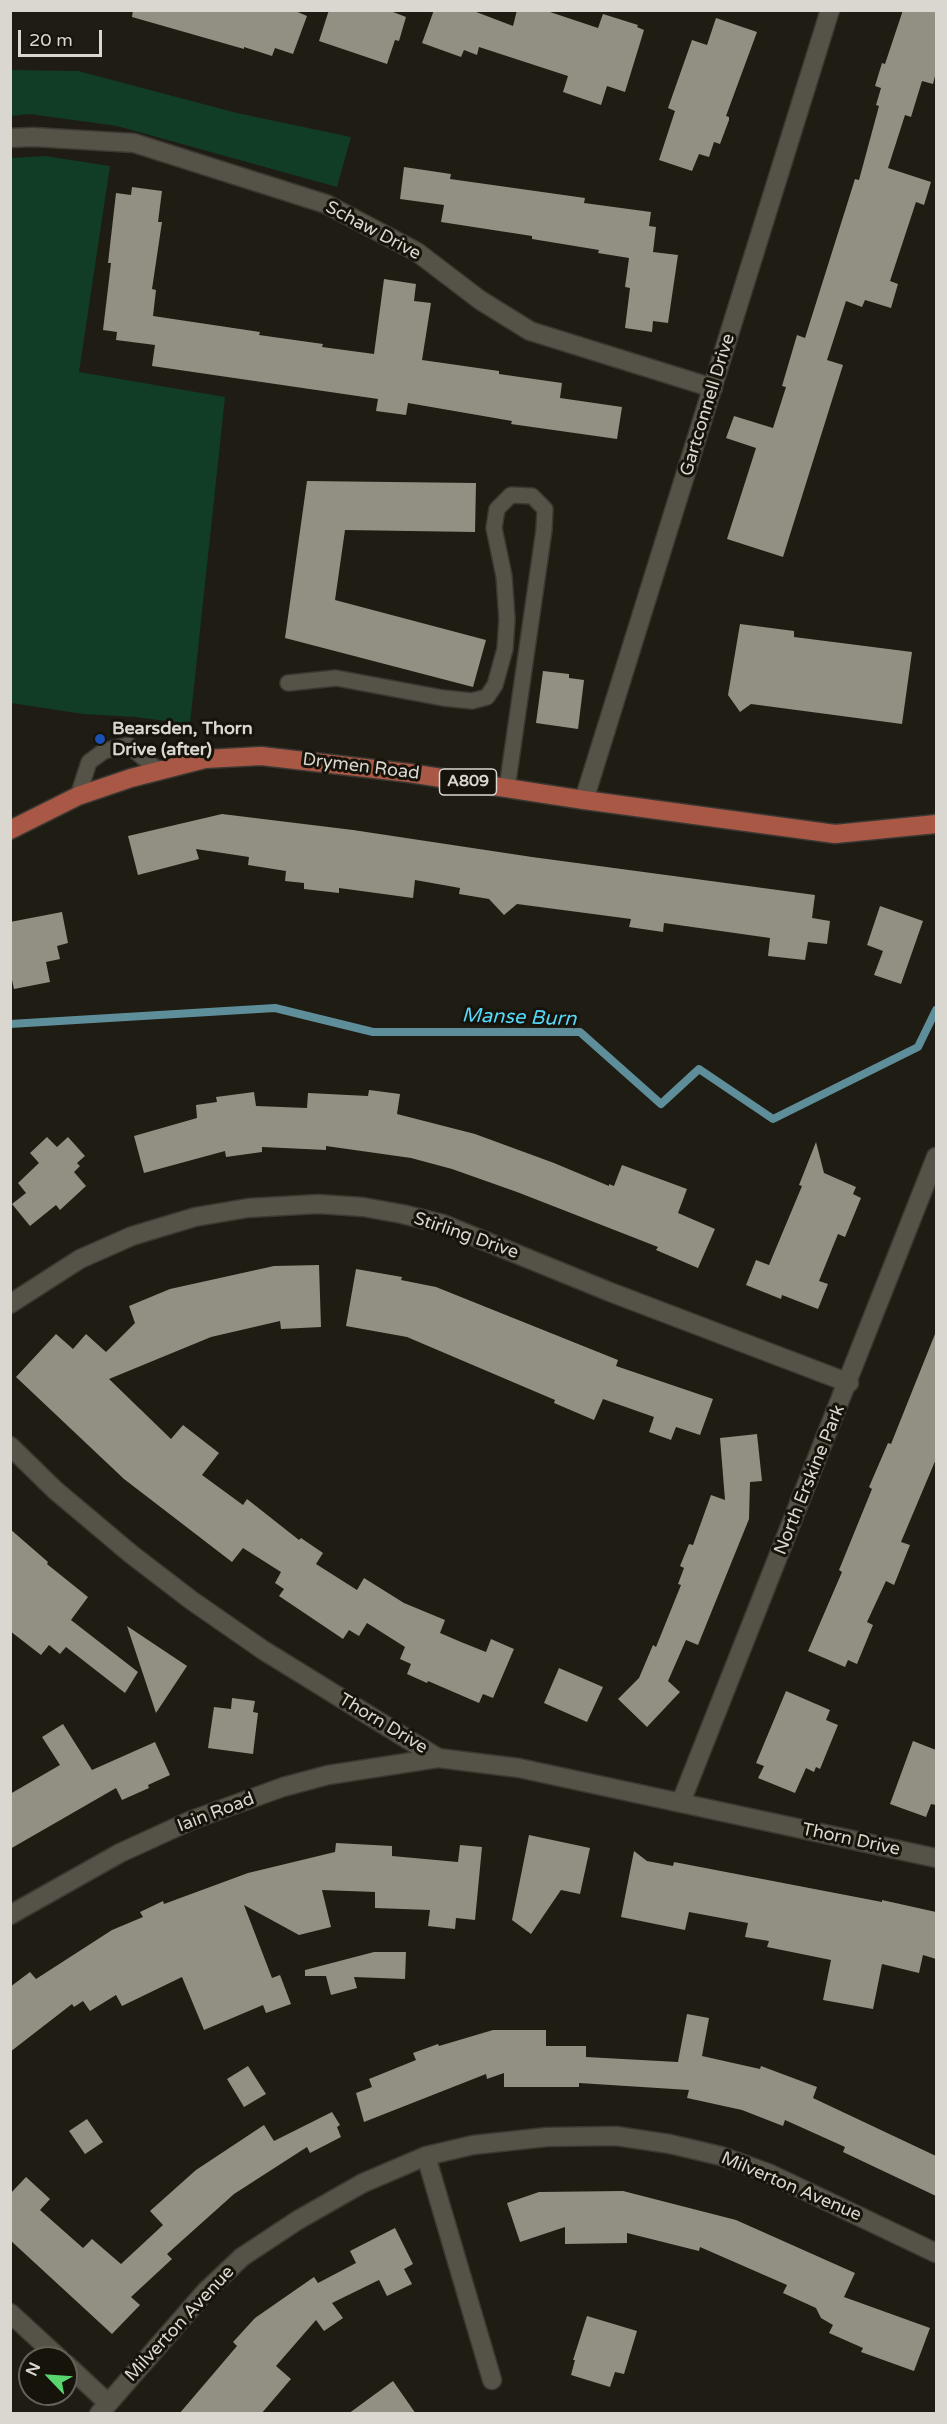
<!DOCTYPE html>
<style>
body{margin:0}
#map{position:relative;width:947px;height:2424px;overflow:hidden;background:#1f1c13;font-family:"Varela Round",sans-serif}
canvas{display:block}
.frame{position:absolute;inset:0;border:12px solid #d9d7d0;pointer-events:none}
.north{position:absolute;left:18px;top:2346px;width:60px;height:60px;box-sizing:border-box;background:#16130a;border:2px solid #646159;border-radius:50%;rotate:295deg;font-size:16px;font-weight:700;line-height:24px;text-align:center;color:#d9d7d0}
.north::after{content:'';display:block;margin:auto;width:21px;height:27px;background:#58d56f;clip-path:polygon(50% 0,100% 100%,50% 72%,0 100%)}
.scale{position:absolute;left:18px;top:30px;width:84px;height:27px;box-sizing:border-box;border:3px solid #d9d7d0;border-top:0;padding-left:8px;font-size:18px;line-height:21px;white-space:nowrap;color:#d9d7d0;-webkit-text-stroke:4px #16130a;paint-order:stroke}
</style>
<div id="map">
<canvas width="947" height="2424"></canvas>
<div class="frame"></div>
<div class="north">N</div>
<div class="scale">20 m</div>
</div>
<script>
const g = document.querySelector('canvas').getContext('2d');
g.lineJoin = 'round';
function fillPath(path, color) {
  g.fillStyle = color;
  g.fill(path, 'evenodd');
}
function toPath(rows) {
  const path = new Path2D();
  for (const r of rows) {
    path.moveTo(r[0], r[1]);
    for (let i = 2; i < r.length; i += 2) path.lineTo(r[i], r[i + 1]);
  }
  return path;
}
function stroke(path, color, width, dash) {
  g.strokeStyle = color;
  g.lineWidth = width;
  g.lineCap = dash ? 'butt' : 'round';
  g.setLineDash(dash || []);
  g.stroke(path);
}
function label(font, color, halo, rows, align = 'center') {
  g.font = font + ' "Varela Round",sans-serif';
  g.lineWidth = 6;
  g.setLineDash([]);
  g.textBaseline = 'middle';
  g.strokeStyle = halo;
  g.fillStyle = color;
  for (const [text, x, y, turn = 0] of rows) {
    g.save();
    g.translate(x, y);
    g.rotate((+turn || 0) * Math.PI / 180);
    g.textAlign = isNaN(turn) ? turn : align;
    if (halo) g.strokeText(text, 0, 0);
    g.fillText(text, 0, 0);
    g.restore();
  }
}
fillPath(toPath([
 [10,70,78,71,237,113,351,137,337,187,117,126,30,114,11,116],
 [45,156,110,166,79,372,225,397,190,724,135,717,83,714,11,703,11,158]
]), '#113d25');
stroke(toPath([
 [10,1024,275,1008,373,1032,580,1032,661,1104,699,1069,773,1119,918,1047,936,1010]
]), '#5e8e99', 8);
fillPath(toPath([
 [133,10,293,10,307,16,293,54,275,48,272,56,244,47,244,49,132,17],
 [329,10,388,10,406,17,399,41,395,40,387,64,319,41],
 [434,10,471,10,513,26,517,10,544,10,598,28,603,14,638,25,637,27,644,30,625,92,607,86,601,105,563,92,568,76,479,47,477,55,464,50,461,57,422,43],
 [903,10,936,10,936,72,933,84,922,81,911,117,905,115,888,168,931,182,924,205,916,202,890,281,898,284,891,308,865,300,862,307,846,301,827,360,843,365,783,557,727,539,756,448,726,438,734,416,773,428,786,387,782,386,797,335,805,338,855,179,859,180,879,106,876,105,881,88,875,86,882,63,885,64],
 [716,18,757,32,726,116,729,117,729,120,720,144,714,142,709,157,699,154,692,171,659,160,675,111,668,108,692,40,707,45],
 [404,167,451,174,450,179,585,198,584,203,651,212,649,226,656,227,653,252,678,255,668,323,653,321,652,332,625,328,630,288,625,287,629,258,598,253,599,250,532,239,532,236,441,222,444,205,400,199],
 [132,187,162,191,158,222,162,222,152,289,156,290,153,316,260,332,259,335,323,344,322,347,374,354,384,279,416,284,414,301,431,303,422,360,499,371,499,374,562,383,560,398,622,407,617,439,511,424,512,421,408,403,406,415,376,411,378,399,152,366,155,345,116,340,117,332,103,330,111,263,108,263,116,193,131,195],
 [307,481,476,483,475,532,345,530,335,600,486,640,473,687,285,638],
 [740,624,794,631,794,637,912,652,902,724,751,704,740,712,728,695],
 [543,671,569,674,569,678,584,680,578,729,536,723],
 [222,814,353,830,532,857,815,895,812,918,830,921,827,944,808,942,805,960,768,956,770,938,664,923,663,932,629,927,631,919,517,904,504,915,489,899,459,894,460,888,415,880,413,898,339,888,339,893,304,889,304,883,285,881,286,871,248,865,249,857,196,849,199,859,138,875,128,836],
 [880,906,923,921,901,984,874,975,883,951,867,945],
 [62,912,68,943,57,946,60,959,46,962,50,982,14,989,10,971,10,922],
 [369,1090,400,1094,397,1114,475,1134,554,1163,609,1186,609,1184,614,1186,622,1165,687,1189,678,1213,715,1229,698,1268,656,1250,658,1247,517,1192,452,1169,411,1158,326,1146,326,1150,262,1147,262,1152,226,1157,225,1151,144,1173,134,1136,197,1118,196,1105,217,1102,216,1097,254,1092,256,1106,307,1108,308,1093,368,1096],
 [47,1137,57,1147,68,1137,85,1156,77,1163,80,1166,74,1172,86,1186,60,1210,56,1205,30,1226,12,1204,26,1193,18,1183,39,1163,30,1153],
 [816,1142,824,1173,856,1187,853,1194,861,1198,845,1237,838,1234,819,1281,828,1284,818,1309,782,1295,781,1299,746,1285,756,1260,769,1265,802,1186,799,1185],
 [319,1265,321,1327,281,1329,280,1321,211,1337,109,1379,171,1439,183,1425,219,1453,202,1475,243,1505,247,1499,299,1540,301,1538,323,1553,316,1564,357,1590,364,1578,404,1603,445,1620,440,1633,461,1642,486,1652,491,1639,514,1649,493,1698,483,1694,479,1703,428,1681,427,1683,407,1674,411,1664,400,1659,405,1647,367,1623,359,1636,349,1630,343,1639,279,1596,284,1589,275,1583,281,1572,243,1548,232,1562,124,1479,16,1377,56,1334,73,1349,86,1334,106,1352,135,1323,129,1306,170,1289,274,1266],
 [356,1269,402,1277,401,1280,436,1287,618,1360,616,1366,713,1399,700,1435,676,1427,671,1440,649,1432,654,1417,603,1399,594,1420,554,1403,555,1400,407,1337,346,1326],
 [935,1334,936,1459,901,1542,910,1545,894,1585,886,1581,867,1622,873,1625,857,1664,848,1660,845,1667,808,1651,842,1572,839,1570,872,1489,869,1487,888,1443,891,1444],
 [757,1434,762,1481,750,1482,749,1519,698,1645,686,1640,668,1681,680,1692,647,1727,618,1699,639,1678,653,1645,656,1647,681,1585,678,1584,684,1568,680,1566,689,1544,693,1545,711,1495,725,1500,720,1438],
 [10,1529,48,1562,47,1564,88,1597,71,1620,138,1672,125,1693,66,1647,60,1654,49,1645,41,1655,10,1631],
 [127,1626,187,1666,156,1713],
 [559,1668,603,1687,587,1722,544,1703],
 [786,1691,830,1710,826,1720,838,1725,820,1769,816,1767,814,1772,806,1768,795,1793,758,1778,764,1766,756,1763],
 [232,1698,255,1701,253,1712,258,1713,253,1754,208,1748,214,1707,231,1709],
 [63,1724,92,1770,155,1742,170,1775,148,1785,149,1788,122,1800,116,1788,10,1849,10,1794,60,1765,42,1737],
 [913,1741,936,1750,936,1805,931,1804,926,1817,890,1804],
 [529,1835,590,1848,580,1894,561,1890,531,1934,512,1920],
 [336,1843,392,1846,392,1856,458,1862,460,1845,482,1847,475,1920,456,1918,455,1929,428,1926,430,1910,375,1908,375,1892,322,1890,331,1927,299,1935,244,1905,272,1978,280,1975,291,2004,266,2013,263,2005,204,2030,182,1977,122,2006,116,1995,90,2011,83,2001,74,2007,72,2004,10,2052,10,1987,30,1972,36,1979,112,1930,143,1917,140,1912,163,1901,164,1904,248,1873,335,1852],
 [634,1851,647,1861,673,1866,674,1862,882,1902,882,1900,936,1912,936,1959,923,1955,919,1973,882,1964,873,2009,823,2000,831,1960,767,1947,769,1941,745,1937,748,1923,689,1912,685,1930,621,1917],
 [374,1952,406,1952,405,1979,354,1977,357,1988,331,1995,326,1976,305,1976,305,1970],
 [687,2014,709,2018,702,2056,760,2069,761,2066,817,2087,813,2098,936,2156,936,2196,843,2152,845,2147,785,2120,783,2126,742,2110,687,2098,689,2090,579,2083,579,2087,504,2087,504,2073,487,2079,486,2074,364,2122,356,2093,372,2087,369,2079,416,2060,413,2053,438,2044,439,2046,493,2030,546,2030,546,2046,586,2046,586,2057,678,2062],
 [248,2066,266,2094,244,2107,227,2079],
 [332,2112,340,2125,337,2127,341,2137,310,2153,307,2147,234,2194,167,2254,172,2259,131,2297,140,2305,112,2334,10,2240,10,2194,26,2177,50,2199,40,2210,83,2248,92,2239,121,2264,163,2225,150,2211,196,2170,264,2125,274,2141],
 [87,2119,103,2142,85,2154,69,2131],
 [623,2191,736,2220,855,2273,844,2297,930,2328,914,2371,861,2352,863,2348,829,2333,833,2325,821,2318,816,2308,783,2293,787,2285,700,2247,699,2251,627,2233,627,2243,565,2244,565,2227,520,2242,507,2203,539,2192],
 [395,2228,413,2264,404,2269,412,2284,387,2296,379,2280,332,2303,343,2318,324,2331,316,2320,276,2366,291,2379,261,2414,179,2414,237,2346,233,2342,255,2318,314,2277,318,2283,356,2263,350,2251],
 [587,2316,637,2331,624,2374,615,2372,610,2387,571,2375,575,2360,573,2360],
 [393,2381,416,2414,348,2414]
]), '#928f83');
const service = toPath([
 [288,683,336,678,443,698,472,701,487,697,495,685,505,649,507,619,504,576,494,528,497,509,511,495,532,496,545,509,544,530,507,788],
 [78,796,89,762,104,751,128,745,158,770]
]);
const minor = toPath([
 [10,138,33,137,134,143,326,204,417,252,480,300,530,331,713,388],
 [584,800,830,10],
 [10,1304,80,1259,132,1236,195,1217,248,1208,318,1204,363,1207,402,1214,443,1224,610,1292,849,1383],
 [10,1446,55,1490,131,1554,191,1600,263,1650,438,1758,519,1768,936,1858],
 [681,1802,936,1157],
 [10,1915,120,1853,192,1820,283,1787,328,1775,438,1758],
 [426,2156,492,2380],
 [10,2313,59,2358],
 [66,2364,108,2403],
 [99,2414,206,2291,242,2257,298,2220,363,2183,426,2156,473,2145,547,2137,616,2136,670,2144,721,2156,768,2173,936,2253]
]);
const primary = toPath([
 [10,830,78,796,131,778,205,759,261,756,409,773,584,800,835,834,936,824]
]);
stroke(service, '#3b3833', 18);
stroke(minor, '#3b3833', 21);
stroke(primary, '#3b3833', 21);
stroke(service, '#555247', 15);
stroke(minor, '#555247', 18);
stroke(primary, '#aa5846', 18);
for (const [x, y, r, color] of [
 [100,739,6,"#1a4fb4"]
]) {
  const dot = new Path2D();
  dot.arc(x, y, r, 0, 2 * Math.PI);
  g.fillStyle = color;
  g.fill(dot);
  stroke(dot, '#16130a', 2);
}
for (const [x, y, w] of [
 [468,782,57]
]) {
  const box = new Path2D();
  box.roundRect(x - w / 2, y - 13, w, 26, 4.5);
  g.fillStyle = '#16130a';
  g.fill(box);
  stroke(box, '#d9d7d0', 1.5);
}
label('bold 16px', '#d9d7d0', null, [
 ["A809",468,782]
]);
label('18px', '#d9d7d0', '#16130a', [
 ["Schaw Drive",373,231,28],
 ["Gartconnell Drive",708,405,-73],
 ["Drymen Road",361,767,7],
 ["Stirling Drive",466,1236,19],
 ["North Erskine Park",810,1480,-68],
 ["Thorn Drive",383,1724,31],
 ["Iain Road",216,1813,-21],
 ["Thorn Drive",851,1840,12],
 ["Milverton Avenue",791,2187,23],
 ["Milverton Avenue",180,2324,-47]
]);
label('bold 18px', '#d9d7d0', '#16130a', [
 ["Bearsden, Thorn",112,729],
 ["Drive (after)",112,750]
], 'left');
label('italic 20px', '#55d8fa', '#16130a', [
 ["Manse Burn",519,1018,2]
]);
</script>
